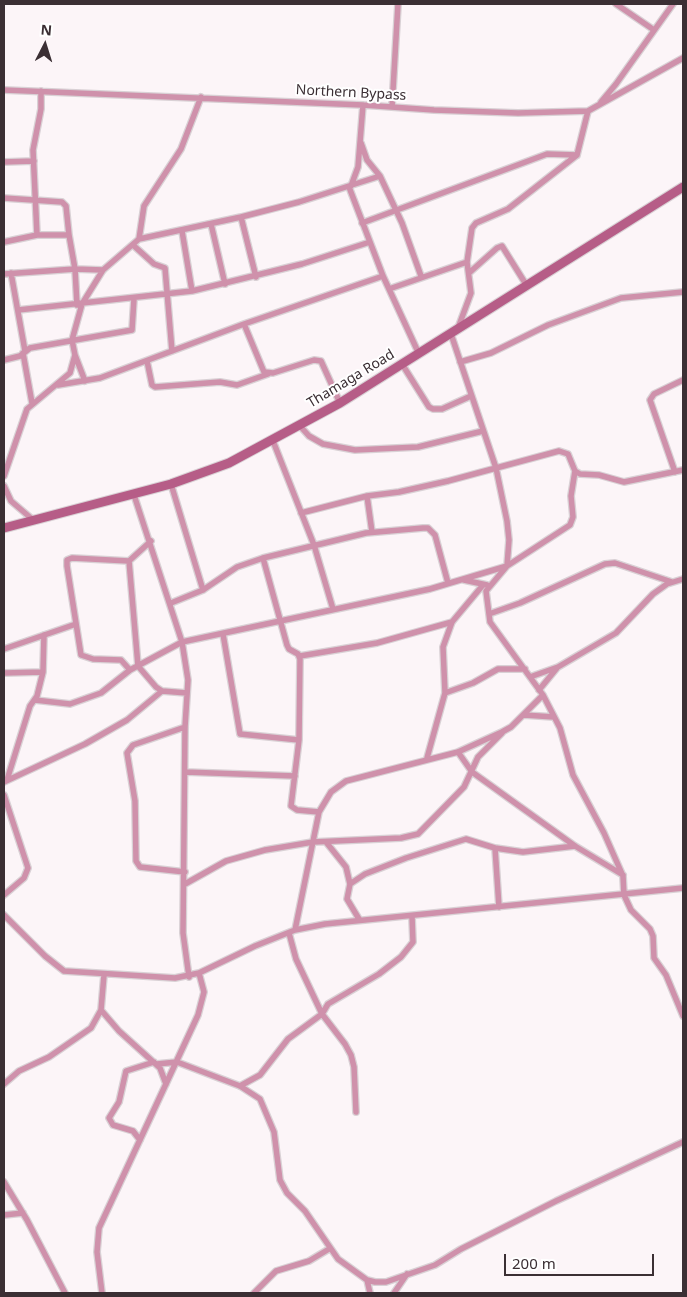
<!DOCTYPE html>
<style>
body{margin:0}
#map{position:relative;width:687px;height:1297px;overflow:hidden;background:#fcf5f8;font-family:"Noto Sans",sans-serif}
canvas{display:block}
.frame{position:absolute;inset:0;border:5px solid #3b2f34;pointer-events:none}
.north{position:absolute;left:20px;top:20px;width:50px;height:50px;-webkit-text-stroke:4px #fff;paint-order:stroke;rotate:5deg;font-size:14px;font-weight:700;line-height:20px;text-align:center;color:#3b2f34}
.north::after{content:'';display:block;margin:auto;width:18px;height:22px;background:#3b2f34;clip-path:polygon(50% 0,100% 100%,50% 72%,0 100%)}
.scale{position:absolute;left:504px;top:1254px;width:150px;height:22px;box-sizing:border-box;border:2px solid #3b2f34;border-top:0;padding-left:6px;font-size:15px;line-height:18px;white-space:nowrap;color:#3b2f34;-webkit-text-stroke:4px #fff;paint-order:stroke}
</style>
<div id="map">
<canvas width="687" height="1297"></canvas>
<div class="frame"></div>
<div class="north">N</div>
<div class="scale">200 m</div>
</div>
<script>
const g = document.querySelector('canvas').getContext('2d');
g.lineJoin = 'round';
function toPath(rows) {
  const path = new Path2D();
  for (const r of rows) {
    path.moveTo(r[0], r[1]);
    for (let i = 2; i < r.length; i += 2) path.lineTo(r[i], r[i + 1]);
  }
  return path;
}
function stroke(path, color, width, dash) {
  g.strokeStyle = color;
  g.lineWidth = width;
  g.lineCap = dash ? 'butt' : 'round';
  g.setLineDash(dash || []);
  g.stroke(path);
}
function label(font, color, halo, rows, align = 'center') {
  g.font = font + ' "Noto Sans",sans-serif';
  g.lineWidth = 4;
  g.setLineDash([]);
  g.textBaseline = 'middle';
  g.strokeStyle = halo;
  g.fillStyle = color;
  for (const [text, x, y, turn = 0] of rows) {
    g.save();
    g.translate(x, y);
    g.rotate((+turn || 0) * Math.PI / 180);
    g.textAlign = isNaN(turn) ? turn : align;
    if (halo) g.strokeText(text, 0, 0);
    g.fillText(text, 0, 0);
    g.restore();
  }
}
const street = toPath([
 [616,4,654,30],
 [4,90,363,105,434,110,518,113,588,111,683,58],
 [601,102,616,84,673,4],
 [392,107,398,4],
 [361,143,367,160,380,176,402,223,421,276],
 [4,162,34,161],
 [351,186,358,167,363,105],
 [349,187,383,276,419,354],
 [4,198,62,202,66,206,69,235,75,269,77,305],
 [241,217,256,277],
 [362,223,547,154,577,155],
 [211,224,225,284],
 [182,231,192,291],
 [37,235,33,150,41,109,41,91],
 [139,239,241,217,299,202,380,176],
 [4,242,37,235,69,235],
 [133,245,154,264,165,268,172,351],
 [11,273,25,351],
 [469,273,497,248,502,246,527,286],
 [4,274,75,269,103,270],
 [389,289,467,262],
 [18,310,192,291,302,264,370,242],
 [244,324,383,276],
 [458,328,471,293,467,262,472,228,476,223,508,209,577,155,588,111],
 [451,334,496,468,507,521,509,540,507,566,486,591,490,622,543,695,560,728,573,775,604,833,623,876,624,895,631,910,650,929,653,936,654,958,666,975,683,1016],
 [23,353,32,403],
 [75,355,85,381],
 [4,360,20,356,30,348,132,330,134,299],
 [147,361,152,385,155,387,220,382,237,385,268,374],
 [460,362,491,353,548,325,621,298,683,292],
 [402,364,429,407,433,409,442,409,471,396],
 [58,385,100,378,244,324,264,372,273,373,314,360,321,361,340,403],
 [300,426,309,436,323,444,355,450,418,447,483,431],
 [273,441,314,545,333,609],
 [675,472,650,400,654,394,683,380],
 [4,476,27,409,70,373,75,355,72,340,82,304,103,270,139,239,144,206,181,149,201,97],
 [171,484,203,590],
 [4,486,11,501,32,519],
 [134,495,182,642,188,680,185,727,183,933,189,977],
 [367,496,372,532],
 [301,513,367,496,399,492,448,481,559,451,568,454,575,471,580,474,599,475,624,482,683,470],
 [151,541,129,561,138,666,156,687,162,691,187,693],
 [263,558,287,645,289,649,298,654,300,659,299,740,291,806,297,810,319,812],
 [129,561,72,558,67,560,67,566,81,655,93,659,121,660,130,670],
 [464,580,487,585],
 [171,603,203,590,237,567,263,558,366,533,423,528,428,528,435,535,448,583],
 [489,614,520,603,605,564,615,563,672,582],
 [223,634,240,734,299,740],
 [4,649,76,624],
 [300,656,377,643,452,622],
 [4,673,43,672],
 [530,677,558,667,616,633,653,594,667,584,683,579],
 [539,690,557,668],
 [445,693,473,683,498,669,525,669],
 [35,700,70,704,101,693,130,670,182,642,430,589,507,566,570,525,573,517,571,496,575,471],
 [524,715,554,717],
 [458,752,472,772,575,846,623,875],
 [427,758,445,693,443,647,452,622,483,585],
 [185,772,295,776],
 [7,780,30,706,37,696,43,672,44,635],
 [4,782,85,744,127,720,162,691],
 [4,795,28,868,24,878,4,895],
 [326,842,346,867,350,884,347,899,359,919],
 [495,848,499,907],
 [185,872,140,867,136,861,135,801,127,753,133,745,185,727],
 [185,884,226,861,265,850,313,842,401,838,418,834,464,787,478,757,502,733],
 [350,884,365,874,406,858,466,839,495,848,523,852,575,846],
 [4,915,45,956,64,971,175,978,199,973,255,946,295,930,325,924,683,888],
 [295,930,319,812,331,792,346,781,458,752,502,732,511,727,543,695],
 [289,933,296,959,322,1014,345,1044,351,1055,354,1067,356,1112],
 [101,1010,119,1031,160,1068,166,1084],
 [157,1064,177,1062,240,1086,260,1099,274,1132,280,1180,287,1193,305,1211,338,1259,367,1280,375,1282,386,1282,435,1265,461,1249,556,1201,683,1142],
 [4,1084,19,1071,49,1057,91,1028,101,1010,104,975],
 [240,1086,260,1075,288,1039,322,1014,328,1004,379,974,401,957,413,942,412,917],
 [140,1140,133,1131,113,1125,109,1118,119,1102,126,1071,154,1062],
 [4,1182,27,1220,65,1293],
 [4,1215,23,1213],
 [367,1280,370,1293],
 [102,1293,97,1252,99,1228,198,1015,204,992,199,973],
 [254,1293,276,1271,309,1261,329,1249],
 [394,1293,407,1274]
]);
const secondary = toPath([
 [4,528,171,484,229,463,340,403,683,187]
]);
stroke(street, '#d9d1d5', 8);
stroke(secondary, '#d9d1d5', 11);
stroke(street, '#cf91ab', 5.5);
stroke(secondary, '#b65d87', 9);
label('14px', '#3b2f34', '#fff', [
 ["Northern Bypass",351,93,3],
 ["Thamaga Road",351,379,-31]
]);
</script>
